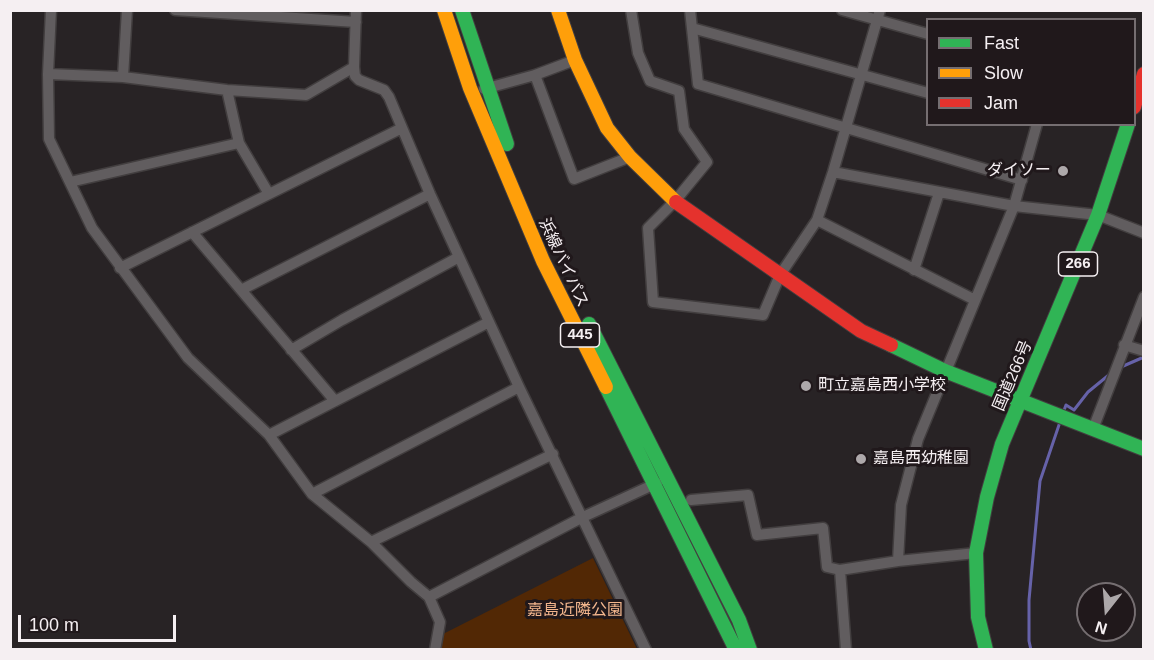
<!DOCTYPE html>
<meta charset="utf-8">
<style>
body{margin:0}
#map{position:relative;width:1154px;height:660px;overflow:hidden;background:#282325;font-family:Arial,sans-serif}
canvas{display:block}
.frame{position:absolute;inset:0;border:12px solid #f5eff2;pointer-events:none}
.legend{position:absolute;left:926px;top:18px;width:210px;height:108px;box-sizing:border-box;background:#20181b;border:2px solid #756e71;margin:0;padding:8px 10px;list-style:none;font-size:18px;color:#f5eff2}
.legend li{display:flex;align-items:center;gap:12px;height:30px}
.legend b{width:30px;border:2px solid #756e71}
.north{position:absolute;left:1076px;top:582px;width:60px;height:60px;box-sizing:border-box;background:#20181b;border:2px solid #756e71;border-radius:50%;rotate:197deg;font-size:16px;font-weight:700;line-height:24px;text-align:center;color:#f5eff2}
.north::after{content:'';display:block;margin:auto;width:21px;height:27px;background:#ada8aa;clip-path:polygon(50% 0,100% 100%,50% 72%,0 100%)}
.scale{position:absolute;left:18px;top:615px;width:158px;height:27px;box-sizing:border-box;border:3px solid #f5eff2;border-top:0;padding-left:8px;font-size:18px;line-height:21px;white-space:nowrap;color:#f5eff2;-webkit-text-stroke:4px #20181b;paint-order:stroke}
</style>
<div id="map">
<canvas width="1154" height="660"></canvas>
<div class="frame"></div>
<ul class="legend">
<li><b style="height:8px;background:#30b455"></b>Fast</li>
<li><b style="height:8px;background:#ff9f0a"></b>Slow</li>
<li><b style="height:8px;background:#e5322d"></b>Jam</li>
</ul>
<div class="north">N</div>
<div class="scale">100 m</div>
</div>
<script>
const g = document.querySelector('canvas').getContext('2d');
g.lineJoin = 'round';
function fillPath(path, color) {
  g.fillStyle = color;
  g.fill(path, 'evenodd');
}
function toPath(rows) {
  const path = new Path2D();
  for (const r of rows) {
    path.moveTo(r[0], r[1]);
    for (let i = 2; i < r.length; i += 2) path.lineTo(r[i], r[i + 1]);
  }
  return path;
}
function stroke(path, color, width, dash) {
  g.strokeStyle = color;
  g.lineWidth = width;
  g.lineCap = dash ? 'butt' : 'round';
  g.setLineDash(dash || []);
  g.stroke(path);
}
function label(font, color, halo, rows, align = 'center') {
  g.font = font + ' Arial,"Noto Sans JP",sans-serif';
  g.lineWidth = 6;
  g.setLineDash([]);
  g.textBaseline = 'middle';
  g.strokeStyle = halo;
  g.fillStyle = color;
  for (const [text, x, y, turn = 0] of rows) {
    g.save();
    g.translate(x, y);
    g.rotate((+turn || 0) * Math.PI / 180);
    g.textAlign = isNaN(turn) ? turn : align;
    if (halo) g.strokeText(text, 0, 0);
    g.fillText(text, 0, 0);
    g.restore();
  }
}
fillPath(toPath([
 [593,558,637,649,440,650,443,634]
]), '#522805');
stroke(toPath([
 [1121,367,1144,357],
 [1063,413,1066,405,1074,410,1088,392,1110,374],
 [1031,650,1029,641,1029,600,1040,481,1060,422]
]), '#6662a9', 3);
const street = toPath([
 [51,10,48,74,49,139,92,228,188,358,269,435,312,494,371,542,411,582,429,597,440,622,435,650],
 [175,10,356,22],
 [356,10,354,67,355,76,359,80,384,90,389,97,430,194,519,387,646,650],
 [631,10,638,53,650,81,679,91,684,129,707,162,675,201,648,228,653,302,763,315,780,275,817,220,833,172,880,10],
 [690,10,698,84,1022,180],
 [842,10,928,34],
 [692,28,928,93],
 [48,74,123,77,227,90,306,95,354,67],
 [535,75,574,179,630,157],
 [123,77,127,10],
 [484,89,535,75,575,60],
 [227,90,239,143,269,194],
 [833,172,1014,206,1098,215,1144,233],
 [70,182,239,143],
 [817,220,975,300],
 [192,232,335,401],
 [120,268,402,128],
 [914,270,939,193],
 [241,290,430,194],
 [1124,345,1144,351],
 [291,350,342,320,459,257],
 [1093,429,1144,297],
 [269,435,489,322],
 [312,494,519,387],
 [691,500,748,495,757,535,823,528,827,567,840,570,898,561,976,553],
 [371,542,553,454],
 [898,561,901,505,918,439,1014,206,1037,124],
 [840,570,846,650],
 [429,597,583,517,657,483]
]);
const fast = toPath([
 [462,10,507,144],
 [589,324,739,620,750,650],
 [891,345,945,371,1144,449],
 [606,387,736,650],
 [986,650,978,617,976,553,987,497,1002,444,1098,215,1128,124]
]);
const slow = toPath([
 [444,10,470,88,543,261,606,387],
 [558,10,575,60,607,128,630,157,676,202]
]);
const jam = toPath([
 [1134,107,1144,74],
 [676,202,861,331,891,345]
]);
stroke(street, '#423e3f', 13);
stroke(fast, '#423e3f', 16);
stroke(slow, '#423e3f', 16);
stroke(jam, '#423e3f', 16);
stroke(street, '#615d5f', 10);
stroke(fast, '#30b455', 14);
stroke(slow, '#ff9f0a', 14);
stroke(jam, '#e5322d', 14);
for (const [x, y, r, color] of [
 [1063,171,6,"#ada8aa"],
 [806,386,6,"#ada8aa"],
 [861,459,6,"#ada8aa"]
]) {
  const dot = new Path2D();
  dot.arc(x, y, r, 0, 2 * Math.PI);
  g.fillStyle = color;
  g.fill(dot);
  stroke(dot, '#20181b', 2);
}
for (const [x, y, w] of [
 [1078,264,39],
 [580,335,39]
]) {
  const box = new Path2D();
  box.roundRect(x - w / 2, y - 12, w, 24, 4.5);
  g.fillStyle = '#20181b';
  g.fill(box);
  stroke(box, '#f5eff2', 1.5);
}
label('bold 15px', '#f5eff2', null, [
 ["266",1078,264],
 ["445",580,335]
]);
label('16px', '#f5eff2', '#20181b', [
 ["ダイソー",1051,171,"right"],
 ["町立嘉島西小学校",818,386],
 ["嘉島西幼稚園",873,459]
], 'left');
label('16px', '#f5eff2', '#20181b', [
 ["浜線バイパス",563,263,65],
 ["国道266号",1013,376,-67]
]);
label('16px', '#f3b68d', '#20181b', [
 ["嘉島近隣公園",575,611]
]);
</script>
